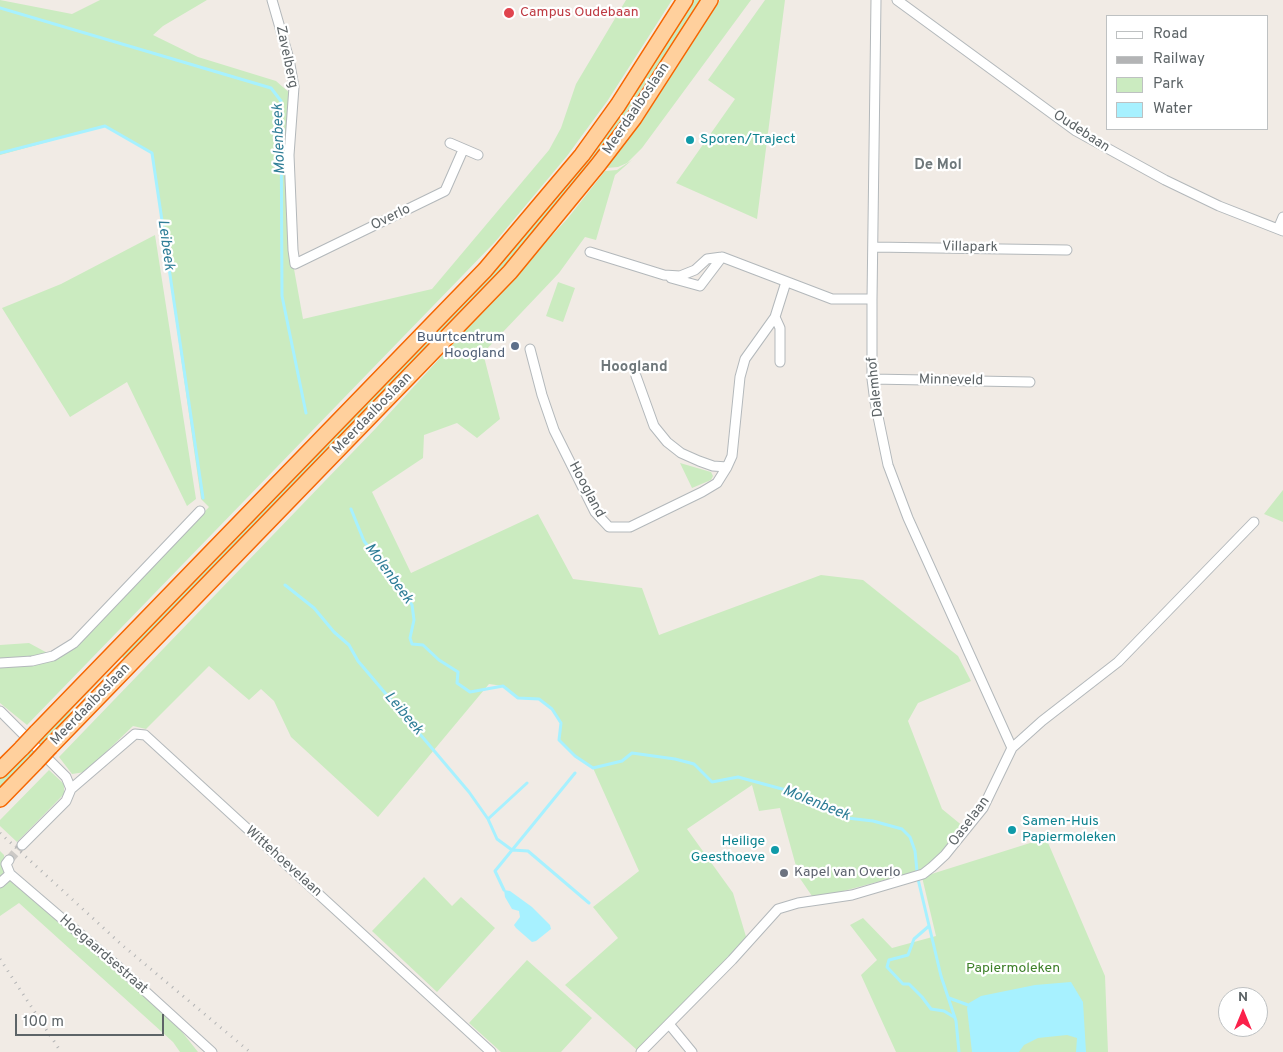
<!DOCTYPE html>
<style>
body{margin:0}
#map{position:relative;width:1283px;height:1052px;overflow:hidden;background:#f1ebe5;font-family:Overpass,sans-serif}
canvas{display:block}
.legend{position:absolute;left:1106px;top:15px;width:162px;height:115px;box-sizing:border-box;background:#fff;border:1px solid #bec1c2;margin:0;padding:6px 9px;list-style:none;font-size:15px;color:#5d6467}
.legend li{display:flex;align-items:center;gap:10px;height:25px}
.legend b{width:25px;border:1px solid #bec1c2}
.north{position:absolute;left:1218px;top:987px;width:50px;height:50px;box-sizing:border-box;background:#fff;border:1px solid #bec1c2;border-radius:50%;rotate:0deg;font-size:14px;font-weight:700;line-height:20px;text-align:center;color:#5d6467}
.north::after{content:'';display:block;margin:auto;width:18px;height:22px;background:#fb214b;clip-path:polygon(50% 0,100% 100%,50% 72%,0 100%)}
.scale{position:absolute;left:15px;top:1014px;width:149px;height:22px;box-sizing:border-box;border:2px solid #5d6467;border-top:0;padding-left:6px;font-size:15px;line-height:18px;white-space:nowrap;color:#5d6467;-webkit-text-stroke:4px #fff;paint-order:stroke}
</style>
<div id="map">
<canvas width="1283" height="1052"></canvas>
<ul class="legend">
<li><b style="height:6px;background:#fff"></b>Road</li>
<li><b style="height:6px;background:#b3b4b5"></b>Railway</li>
<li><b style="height:14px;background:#cbebc0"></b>Park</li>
<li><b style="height:14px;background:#a7f1ff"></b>Water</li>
</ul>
<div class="north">N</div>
<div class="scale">100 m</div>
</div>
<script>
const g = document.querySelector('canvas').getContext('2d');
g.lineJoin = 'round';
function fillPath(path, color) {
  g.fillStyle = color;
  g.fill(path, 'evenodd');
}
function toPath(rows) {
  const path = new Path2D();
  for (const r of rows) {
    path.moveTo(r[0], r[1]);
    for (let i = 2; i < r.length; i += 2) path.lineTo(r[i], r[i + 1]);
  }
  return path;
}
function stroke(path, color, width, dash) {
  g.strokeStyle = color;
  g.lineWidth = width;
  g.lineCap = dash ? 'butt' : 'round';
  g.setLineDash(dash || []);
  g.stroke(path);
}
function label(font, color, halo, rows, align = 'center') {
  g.font = font + ' Overpass,sans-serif';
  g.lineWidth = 4.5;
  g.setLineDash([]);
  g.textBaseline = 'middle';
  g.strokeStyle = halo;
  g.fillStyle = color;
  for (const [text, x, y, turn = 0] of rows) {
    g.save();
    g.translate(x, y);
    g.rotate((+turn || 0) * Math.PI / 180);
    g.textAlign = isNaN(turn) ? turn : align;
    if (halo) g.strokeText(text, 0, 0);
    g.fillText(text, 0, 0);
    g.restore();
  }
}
fillPath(toPath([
 [0,0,72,14,100,0,207,0,163,26,153,35,198,57,276,81,291,94,294,269,303,319,432,289,549,150,561,128,576,84,626,0,672,0,608,100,567,156,495,242,27,725,0,703,0,645,29,643,53,656,66,653,91,631,209,507,201,499,152,153,105,126,0,155],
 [691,0,701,0,624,116,539,228,456,318,126,660,123,658,70,711,73,715,0,791,0,777,123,658,120,655,483,278],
 [720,0,751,0,642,148,627,163,618,167,606,168,643,120],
 [765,0,785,0,757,219,676,183,735,99,708,80],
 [632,160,615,175,596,240,585,237,559,273,483,353,500,419,477,438,457,423,424,435,423,458,372,492,411,573,538,514,573,579,642,588,659,635,821,575,863,580,958,656,971,681,918,703,908,721,942,809,964,827,925,869,814,899,799,877,780,808,759,811,752,785,687,829,733,893,747,940,637,1050,565,985,618,938,593,907,639,871,593,768,575,756,559,740,561,723,552,709,539,699,518,699,503,686,489,684,378,817,291,737,274,701,261,689,249,700,209,666,146,729,133,726,85,772,72,774,59,757,376,428,568,218,605,171,617,170],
 [155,235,196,499,187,506,127,382,70,417,2,308,61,284],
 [558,282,575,288,563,322,546,316],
 [680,463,711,472,713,476,711,480,692,488],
 [1283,490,1283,522,1264,514],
 [49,770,64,784,64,794,17,842,0,826,0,820],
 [1046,838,1105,976,1108,1052,896,1052,861,975,877,960,850,925,863,918,892,948,936,936,922,877],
 [0,851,4,855,4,874,171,1018,198,1052,180,1052,173,1042,19,903,0,916],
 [424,877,452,906,461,897,495,928,437,992,372,931],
 [527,960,592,1018,561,1052,501,1052,469,1023]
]), '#cbebc0');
fillPath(toPath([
 [504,890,510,891,532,907,550,925,551,929,536,941,532,942,516,928,514,925,520,917,519,911,512,909,505,897],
 [1071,982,1083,1002,1086,1052,1076,1052,1077,1038,1067,1035,1038,1038,1024,1045,1019,1052,972,1052,967,1008,969,1003,981,996,1035,985]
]), '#a7f1ff');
stroke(toPath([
 [0,8,271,88,281,101,282,296,306,413],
 [0,153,105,126,152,153,203,498],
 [351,509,364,541,412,605,414,620,410,638,412,644,423,645,439,660,458,672,457,683,470,692,503,686,518,698,539,699,552,709,561,723,559,740,575,756,593,768,622,761,632,753,675,759,694,764,712,782,738,777,793,792,847,818,873,821,902,829,910,837,915,851,917,871],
 [285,585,314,608,334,632,349,645,358,661,469,792,488,819,497,839,512,850],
 [488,819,527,783],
 [512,850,528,851,589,903],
 [918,879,941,976,956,1021,959,1052],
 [504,890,495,871,575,773],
 [929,926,914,939,908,955,889,960,887,967,903,984,909,984,922,997,931,1009,944,1011,954,1017],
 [949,998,968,1005]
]), '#a7f1ff', 3);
stroke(toPath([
 [9,860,22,845]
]), '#ccc9c6', 9, [9, 4.5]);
const minor = toPath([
 [272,0,289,59,294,87,289,155,293,250,295,264,445,191,463,150],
 [876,0,872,299,872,379,875,402,888,465,908,518,1012,748],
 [897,0,1076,131,1165,180,1219,206,1283,231],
 [450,143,478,155],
 [1278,229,1283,217],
 [873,247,1067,250],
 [590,252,664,275,680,276,695,270,707,259,722,257,832,299,872,299],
 [671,278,700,286,722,257],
 [775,317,780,328,780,362],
 [530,349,542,395,554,430,595,512,609,527,630,527,702,492,717,483,727,467],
 [636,376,654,426,667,442,681,453,699,461,713,466,727,467,732,456,740,377,745,359,775,317,786,282],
 [872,379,1030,382],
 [0,663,32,661,53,656,74,643,200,511],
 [0,711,66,777,71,789,66,801,22,845],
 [71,789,135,734,145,735,491,1052],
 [9,860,6,864,10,874,122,970,212,1052],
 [0,883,10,874],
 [669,1024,692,1052],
 [641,1052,732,960,778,909,798,903,852,895,923,874,932,867,945,855,983,808,1012,748,1042,721,1118,662,1254,522]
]);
const trunk = toPath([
 [37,732,485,270,582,155,618,105,685,0],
 [50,747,510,272,598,165,634,118,710,0],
 [0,770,22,748],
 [0,799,36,762]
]);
stroke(minor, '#b3b8bb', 11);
stroke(trunk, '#f66600', 18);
stroke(minor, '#fff', 9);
stroke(trunk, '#ffd09d', 15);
stroke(toPath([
 [0,833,122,945,250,1052],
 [0,959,61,1052]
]), '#b3b4b5', 3, [1, 6]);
const trunkBridge = toPath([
 [22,748,37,732],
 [36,762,50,747]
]);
stroke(trunkBridge, '#f66600', 18, []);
stroke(trunkBridge, '#ffd09d', 15);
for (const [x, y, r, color] of [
 [509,13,6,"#e0444e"],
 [690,140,5,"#0f9aa8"],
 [515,346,5,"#5c6f8a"],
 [1012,830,5,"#0f9aa8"],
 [775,850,5,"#0f9aa8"],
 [784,873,5,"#6b7280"]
]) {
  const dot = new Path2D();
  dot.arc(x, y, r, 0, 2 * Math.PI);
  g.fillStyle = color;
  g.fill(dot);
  stroke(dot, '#fff', 2);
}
label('14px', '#be3a42', '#fff', [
 ["Campus Oudebaan",520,13]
], 'left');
label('14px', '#5d6467', '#fff', [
 ["Zavelberg",286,57,78],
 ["Meerdaalboslaan",637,109,-56],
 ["Oudebaan",1081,132,33],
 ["Overlo",391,218,-26],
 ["Villapark",970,248,1],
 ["Minneveld",951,381,1],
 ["Dalemhof",876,387,-96],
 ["Meerdaalboslaan",373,414,-46],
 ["Hoogland",586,490,62],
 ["Meerdaalboslaan",91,705,-46],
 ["Oaselaan",970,822,-53],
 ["Wittehoevelaan",283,862,42],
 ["Hoegaardsestraat",103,955,41]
]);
label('14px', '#0d838f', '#fff', [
 ["Sporen/Traject",700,140],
 ["Samen-Huis",1022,822],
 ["Papiermoleken",1022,838],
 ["Heilige",765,842,"right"],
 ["Geesthoeve",765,858,"right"]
], 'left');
label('14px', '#4e5e75', '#fff', [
 ["Buurtcentrum",505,338],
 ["Hoogland",505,354]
], 'right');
label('14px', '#5b616d', '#fff', [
 ["Kapel van Overlo",794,873]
], 'left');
label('14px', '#3e802a', '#fff', [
 ["Papiermoleken",1013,969]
]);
label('italic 15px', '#2f7e97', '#fff', [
 ["Molenbeek",280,139,-92],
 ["Leibeek",165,245,82],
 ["Molenbeek",388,574,54],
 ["Leibeek",403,714,50],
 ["Molenbeek",816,804,22]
]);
label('bold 15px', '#6e777a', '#fff', [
 ["De Mol",938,166],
 ["Hoogland",634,368]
]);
</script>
